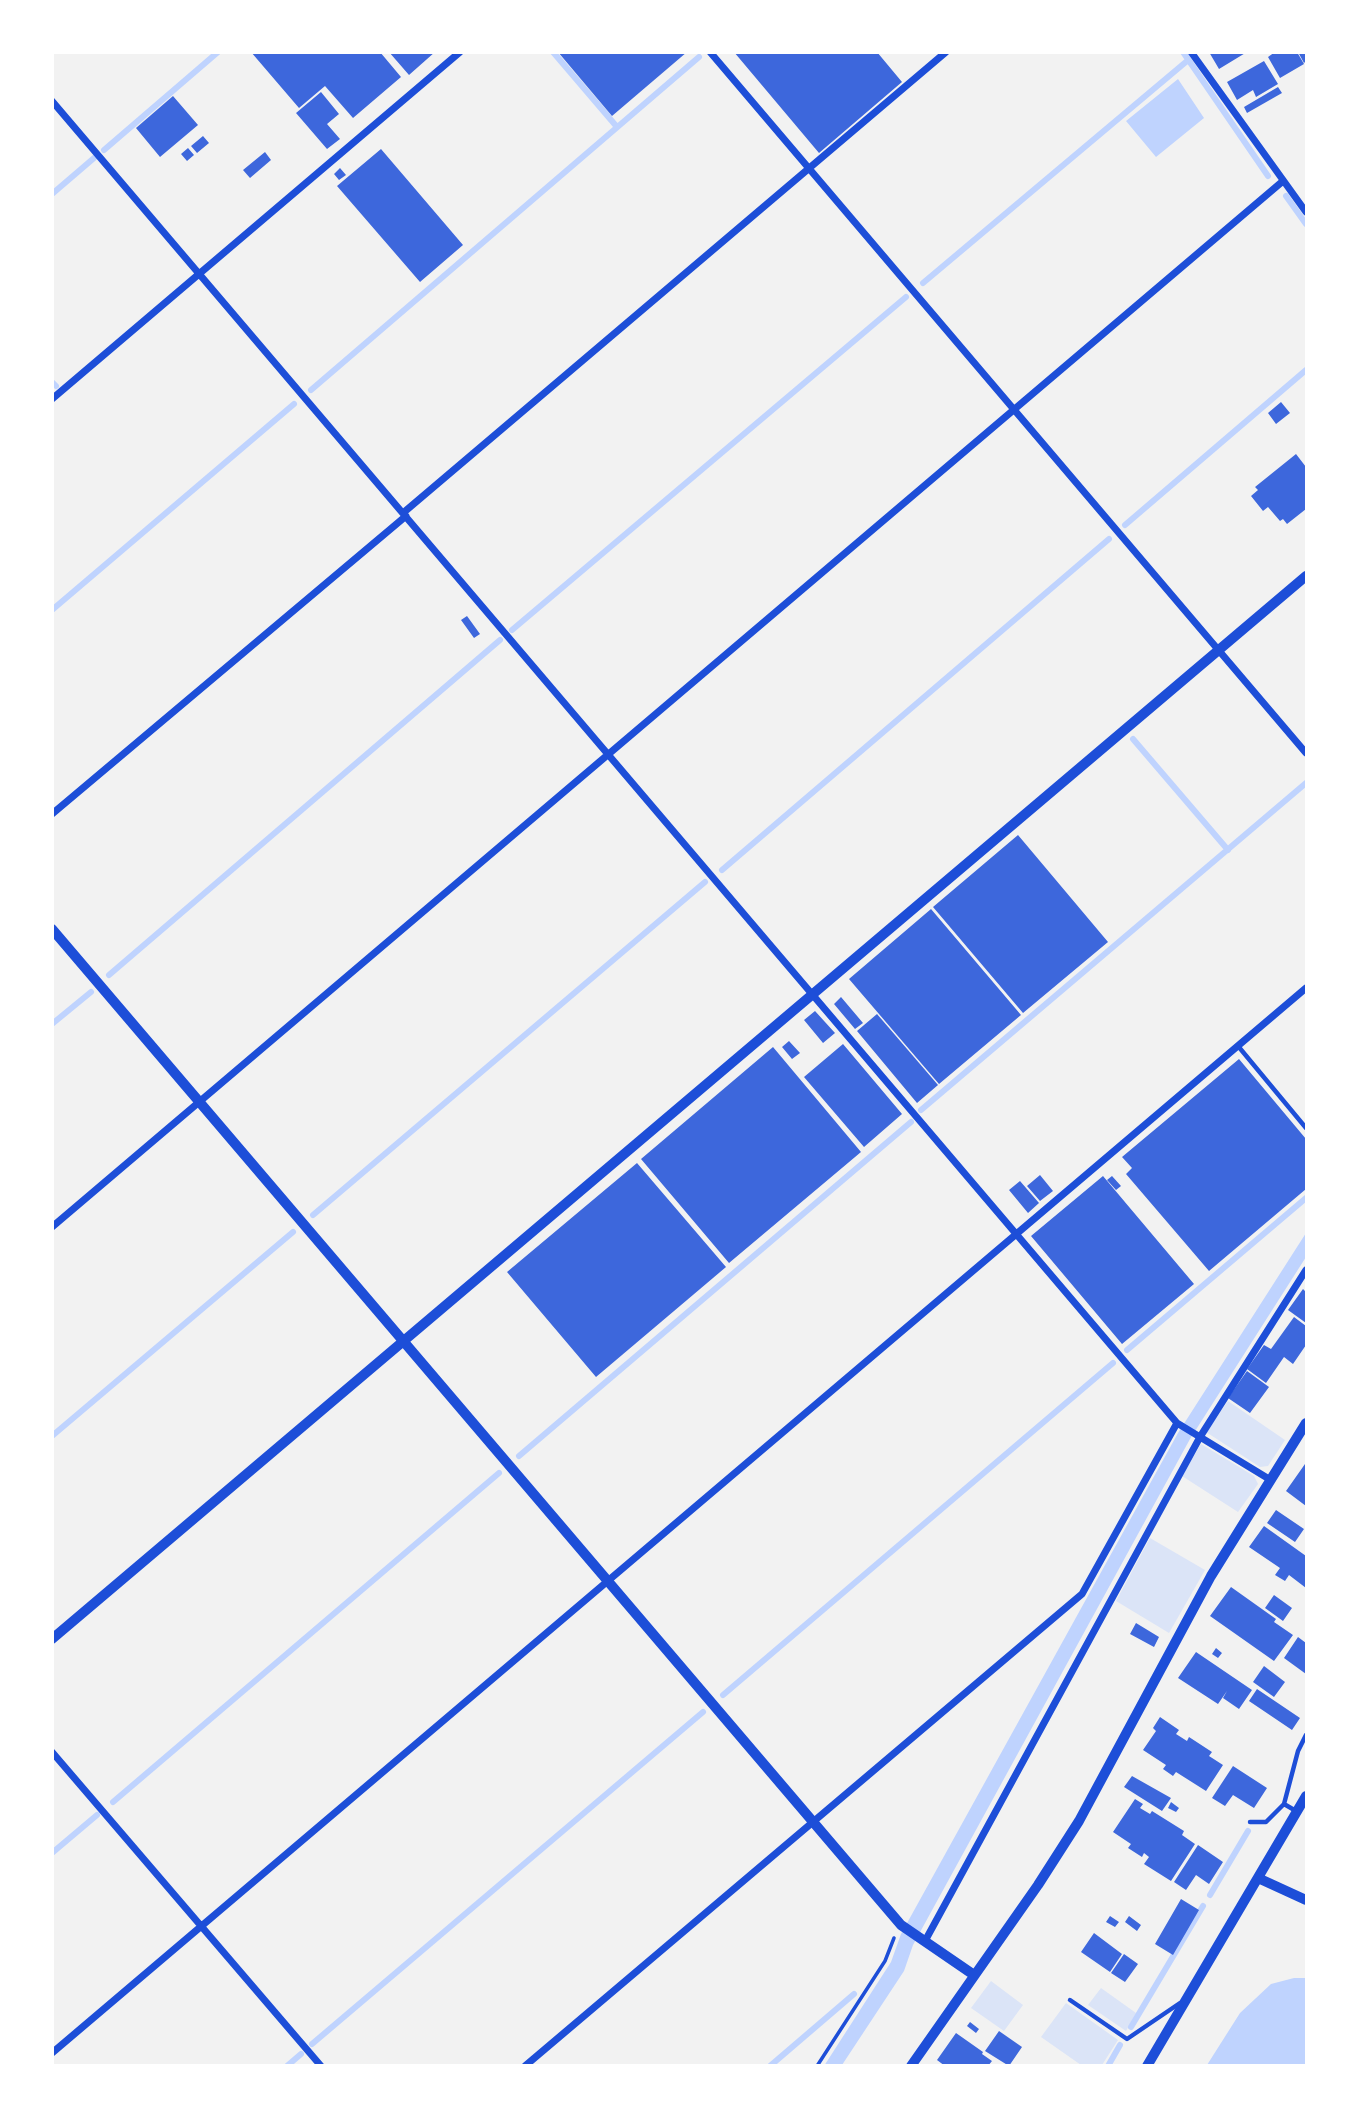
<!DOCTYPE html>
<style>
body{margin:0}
#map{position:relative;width:1359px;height:2118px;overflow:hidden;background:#f2f2f2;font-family:Montserrat,sans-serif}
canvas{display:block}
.frame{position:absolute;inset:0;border:54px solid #fff;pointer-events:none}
</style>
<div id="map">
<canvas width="1359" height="2118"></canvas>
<div class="frame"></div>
</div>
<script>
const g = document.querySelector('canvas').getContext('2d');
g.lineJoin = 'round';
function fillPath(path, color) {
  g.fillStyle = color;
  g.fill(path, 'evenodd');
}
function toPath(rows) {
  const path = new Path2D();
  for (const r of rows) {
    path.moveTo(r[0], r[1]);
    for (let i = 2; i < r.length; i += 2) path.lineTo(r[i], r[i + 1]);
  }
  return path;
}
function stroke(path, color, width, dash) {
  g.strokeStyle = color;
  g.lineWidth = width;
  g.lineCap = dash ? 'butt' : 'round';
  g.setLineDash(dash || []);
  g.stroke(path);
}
fillPath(toPath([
 [1228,1401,1285,1440,1268,1466,1260,1467,1206,1432],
 [1201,1444,1254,1476,1258,1484,1238,1512,1182,1476],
 [1150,1538,1205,1570,1169,1633,1116,1601],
 [991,1981,1023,2005,1004,2031,971,2008],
 [1101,1988,1136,2013,1126,2031,1088,2005],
 [1066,2003,1118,2040,1102,2065,1081,2065,1041,2037]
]), '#dbe4f7');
fillPath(toPath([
 [1178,79,1204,118,1156,157,1126,121],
 [1306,1233,1306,1257,1190,1439,913,1945,904,1971,842,2065,824,2066,891,1962,901,1934,1178,1433],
 [1294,1978,1306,1978,1306,2065,1207,2065,1240,2013,1271,1984]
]), '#bfd3fe');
stroke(toPath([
 [553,52,617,127],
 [1183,52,1268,176],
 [104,150,218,52],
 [52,194,94,158],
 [1286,196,1306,224],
 [923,283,1187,61],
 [52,382,56,386],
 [311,390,699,57],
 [1125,525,1306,370],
 [52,610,294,404],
 [512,630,906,297],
 [1133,739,1228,850],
 [722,870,1109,539],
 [109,975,500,640],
 [52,1024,91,992],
 [921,1110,1306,783],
 [313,1215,705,882],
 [1127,1350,1306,1198],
 [52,1436,293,1232],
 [519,1456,911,1122],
 [723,1695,1113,1363],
 [113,1802,499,1473],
 [52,1853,97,1815],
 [1210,1895,1248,1831],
 [1131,2027,1203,1906],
 [312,2044,703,1712],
 [287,2066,301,2054],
 [770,2066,854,1994],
 [1108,2066,1120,2045]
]), '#bfd3fe', 6);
fillPath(toPath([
 [251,52,380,52,401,77,353,118,325,86,299,108],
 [389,52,435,52,409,75],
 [558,52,687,52,612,116],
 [734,52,877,52,902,82,819,153],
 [1209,52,1247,52,1219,69],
 [1275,52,1297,52,1304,64,1280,78,1268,57],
 [1298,52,1306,52,1306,61,1304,63],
 [1264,61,1278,84,1256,97,1253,90,1237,100,1227,82],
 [1278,87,1282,93,1247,113,1244,107],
 [321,92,339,114,327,124,340,139,327,149,296,113],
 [173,96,198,125,160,157,136,128],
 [203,136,209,143,197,153,191,146],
 [188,148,194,155,187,161,181,154],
 [381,149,463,245,420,282,337,186],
 [265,152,271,160,250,178,243,170],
 [340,168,346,175,339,180,334,174],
 [1281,402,1290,413,1276,424,1268,413],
 [1296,454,1306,467,1306,509,1287,524,1283,519,1280,521,1268,507,1263,511,1251,496,1258,490,1255,487],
 [467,616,480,634,474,638,461,620],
 [1018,835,1108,942,1023,1013,933,907],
 [931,909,1021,1015,939,1084,849,979],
 [841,997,863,1023,855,1029,834,1004],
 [815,1011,835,1033,823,1043,804,1020],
 [877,1014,938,1085,917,1103,857,1031],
 [789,1041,800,1053,792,1059,782,1047],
 [843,1044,902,1114,864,1147,804,1077],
 [773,1047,861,1152,729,1263,641,1159],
 [1239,1059,1306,1139,1306,1189,1209,1271,1126,1174,1132,1168,1122,1157],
 [637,1163,726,1267,596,1377,507,1272],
 [1040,1175,1053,1191,1040,1201,1027,1186],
 [1103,1176,1194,1284,1122,1344,1031,1236],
 [1112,1176,1121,1186,1116,1190,1107,1180],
 [1020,1181,1039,1203,1028,1213,1009,1190],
 [1303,1289,1306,1292,1306,1323,1288,1310],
 [1294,1317,1306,1326,1306,1345,1293,1364,1284,1357,1266,1383,1247,1369,1264,1345,1271,1349],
 [1247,1371,1269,1387,1250,1413,1228,1398],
 [1305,1464,1306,1465,1306,1506,1286,1491],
 [1276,1510,1304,1529,1295,1542,1267,1523],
 [1264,1526,1306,1556,1306,1588,1289,1575,1285,1581,1275,1575,1280,1568,1249,1547],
 [1231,1587,1276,1619,1274,1622,1293,1635,1274,1661,1210,1616],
 [1274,1595,1292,1608,1283,1621,1265,1608],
 [1136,1623,1159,1637,1154,1647,1130,1634],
 [1298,1637,1306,1643,1306,1674,1284,1658],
 [1216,1648,1222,1653,1218,1658,1212,1654],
 [1196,1652,1252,1690,1239,1709,1223,1698,1227,1691,1218,1704,1178,1678],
 [1264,1666,1285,1682,1274,1697,1253,1682],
 [1257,1689,1300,1718,1292,1730,1249,1701],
 [1160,1717,1179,1730,1176,1734,1187,1741,1189,1737,1212,1752,1209,1756,1223,1765,1206,1791,1176,1772,1173,1776,1163,1769,1166,1765,1143,1750,1156,1731,1153,1728],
 [1233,1766,1267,1788,1254,1808,1233,1795,1225,1806,1212,1798],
 [1132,1776,1171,1798,1162,1811,1124,1787],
 [1135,1799,1143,1804,1140,1808,1150,1814,1152,1811,1184,1831,1182,1835,1195,1844,1171,1881,1144,1864,1149,1857,1144,1853,1142,1857,1128,1848,1131,1844,1113,1832],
 [1171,1802,1179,1808,1176,1812,1168,1808],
 [1198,1845,1223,1862,1209,1884,1196,1875,1186,1890,1174,1882],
 [1181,1899,1199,1910,1173,1955,1155,1944],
 [1110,1916,1119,1922,1115,1927,1106,1922],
 [1129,1916,1141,1925,1137,1931,1125,1922],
 [1094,1933,1122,1954,1110,1972,1081,1952],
 [1124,1954,1138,1964,1125,1982,1111,1973],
 [970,2022,979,2029,976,2033,967,2026],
 [999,2031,1022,2047,1009,2066,985,2051],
 [956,2033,983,2052,982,2054,992,2061,988,2066,945,2066,937,2060]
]), '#3d67dc');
stroke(toPath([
 [817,2066,885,1961,894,1938]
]), '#1d4ed8', 3.5);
stroke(toPath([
 [1238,1046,1306,1128],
 [1296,1811,1284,1804,1298,1751,1306,1735],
 [1250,1822,1266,1822,1284,1804],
 [1070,2000,1127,2039,1180,2003]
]), '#1d4ed8', 4.5);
stroke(toPath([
 [710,52,1306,753],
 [1191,52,1306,212],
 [52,101,1177,1423,1269,1479],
 [52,399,460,52],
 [403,513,946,52],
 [52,814,406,516],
 [52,1227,1283,181],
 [52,1752,321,2066],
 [925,1941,1200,1437,1306,1270],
 [52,2053,1306,988],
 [525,2066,1082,1594,1177,1423]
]), '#1d4ed8', 7);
stroke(toPath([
 [52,929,901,1925,974,1975],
 [52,1639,1306,576],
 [1258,1878,1306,1900],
 [911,2066,1038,1885,1079,1821,1211,1576,1306,1423],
 [1147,2066,1306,1796]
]), '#1d4ed8', 10);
</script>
